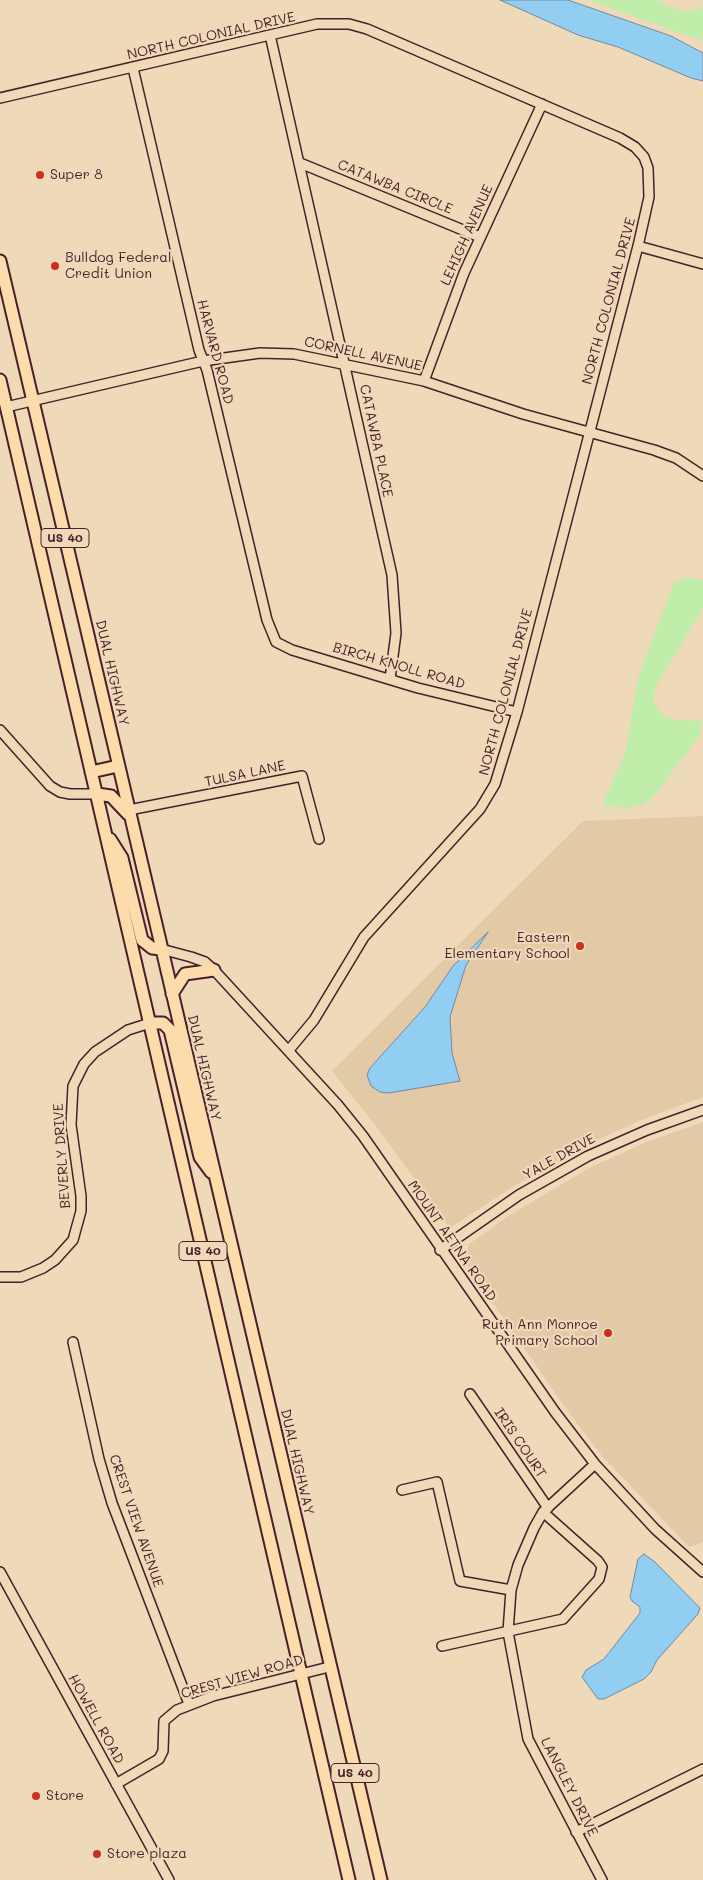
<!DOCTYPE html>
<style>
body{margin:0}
canvas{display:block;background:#eed9b8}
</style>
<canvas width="703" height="1880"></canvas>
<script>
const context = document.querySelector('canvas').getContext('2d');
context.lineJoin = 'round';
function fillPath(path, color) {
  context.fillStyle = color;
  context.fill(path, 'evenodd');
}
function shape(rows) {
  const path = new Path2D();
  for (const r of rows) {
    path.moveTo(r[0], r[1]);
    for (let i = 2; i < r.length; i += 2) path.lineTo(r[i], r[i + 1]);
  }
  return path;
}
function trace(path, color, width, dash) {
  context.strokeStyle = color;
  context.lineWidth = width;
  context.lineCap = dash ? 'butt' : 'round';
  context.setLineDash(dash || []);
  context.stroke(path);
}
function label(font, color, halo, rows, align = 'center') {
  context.font = font + ' Mali,sans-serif';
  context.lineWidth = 4.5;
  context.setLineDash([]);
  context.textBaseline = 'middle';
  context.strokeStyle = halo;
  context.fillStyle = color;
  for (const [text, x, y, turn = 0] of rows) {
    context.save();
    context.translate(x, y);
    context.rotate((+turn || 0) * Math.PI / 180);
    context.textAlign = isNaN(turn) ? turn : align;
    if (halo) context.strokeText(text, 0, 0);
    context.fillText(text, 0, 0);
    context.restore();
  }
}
fillPath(shape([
 [703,816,703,1097,644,1119,584,1146,514,1186,450,1228,376,1126,332,1071,583,821],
 [703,1122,703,1542,689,1547,602,1456,564,1406,464,1261,469,1244,510,1215,591,1167,649,1141]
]), '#e2caa7');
fillPath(shape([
 [589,0,658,0,669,7,684,11,703,8,703,41],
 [687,577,703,581,703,608,656,686,653,701,661,714,674,720,703,721,699,736,654,796,642,805,628,808,602,805,626,751,638,678,674,582]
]), '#c1edaa');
const water = shape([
 [500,0,568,0,671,36,703,53,703,81,691,78,618,47,578,35,500,0],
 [488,932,466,965,450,1017,452,1053,460,1081,389,1093,380,1092,371,1086,367,1075,370,1068,425,1007,453,966,488,932],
 [644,1554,655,1562,700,1608,698,1614,657,1660,651,1672,644,1679,604,1699,598,1699,582,1677,586,1670,604,1659,640,1613,640,1607,632,1601,630,1597,638,1559,644,1554]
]);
fillPath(water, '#91cef2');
trace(water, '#7588a2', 1);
const minor = shape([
 [270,35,392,575,396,633,390,679],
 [133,68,199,350,207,370,267,620,276,642,292,650,418,688,517,712],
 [0,98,317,24,349,24,367,29,620,138,635,147,644,157,648,168,649,197,638,246,517,712,495,784,480,809,364,937,314,1020,289,1050],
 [300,163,480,237],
 [638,246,703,264],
 [424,381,464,273,542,104],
 [6,407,203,361,260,353,294,354,424,381,523,414,654,450,676,458,703,476],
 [0,730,50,786,60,792,70,794,97,794],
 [129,810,302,776,319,839],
 [161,949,191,957,205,962,214,970,338,1105,363,1136,555,1412,595,1464,655,1529,703,1572],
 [440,1250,519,1195,588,1156,647,1130,703,1110],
 [0,1277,21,1277,43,1268,55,1260,73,1240,81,1211,81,1196,71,1125,73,1086,84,1064,95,1052,128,1030,150,1023],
 [73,1342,99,1459,112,1503,189,1704],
 [470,1394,548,1508],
 [595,1464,543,1512,534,1528,518,1565,511,1590,508,1632,528,1739,602,1880],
 [402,1490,437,1482,460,1581,511,1590],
 [0,1572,169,1880],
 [442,1646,563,1619,599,1579,602,1567,598,1561,543,1512],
 [116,1784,159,1759,163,1751,164,1721,177,1710,213,1696,329,1667],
 [576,1832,703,1769]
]);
const major = shape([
 [0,261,381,1880],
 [0,380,349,1880],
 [91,772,118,766],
 [97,794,111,796,128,814],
 [110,839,122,858,142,940,152,948,161,949],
 [172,994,185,974,214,970],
 [150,1023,163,1023,170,1030,200,1157,211,1172]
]);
trace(minor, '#4a1f2b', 12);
trace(major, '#4a1f2b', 15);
trace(minor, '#eed9b8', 9);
trace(major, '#fddcac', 11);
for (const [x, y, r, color] of [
 [40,175,5,"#c8321e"],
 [55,266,5,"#c8321e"],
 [580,946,5,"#c8321e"],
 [608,1333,5,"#c8321e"],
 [36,1796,5,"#c8321e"],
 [97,1854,5,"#c8321e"]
]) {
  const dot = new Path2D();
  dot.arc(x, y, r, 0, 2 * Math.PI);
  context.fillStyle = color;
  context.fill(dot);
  trace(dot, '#eed9b8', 2);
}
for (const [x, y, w] of [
 [65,538,48],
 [203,1251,48],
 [355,1773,48]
]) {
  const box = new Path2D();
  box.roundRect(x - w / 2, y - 9.5, w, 19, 4);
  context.fillStyle = '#eed9b8';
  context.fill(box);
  trace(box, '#4a1f2b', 1);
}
label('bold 12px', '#4a1f2b', null, [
 ["US 40",65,538],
 ["US 40",203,1251],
 ["US 40",355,1773]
]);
label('14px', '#4a1f2b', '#eed9b8', [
 ["NORTH COLONIAL DRIVE",211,36,-13],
 ["CATAWBA CIRCLE",395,187,22],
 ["LEHIGH AVENUE",467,235,-66],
 ["NORTH COLONIAL DRIVE",609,301,-75],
 ["HARVARD ROAD",215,352,75],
 ["CORNELL AVENUE",363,354,12],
 ["CATAWBA PLACE",376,441,78],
 ["BIRCH KNOLL ROAD",399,666,16],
 ["DUAL HIGHWAY",112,673,77],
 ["NORTH COLONIAL DRIVE",506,692,-75],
 ["TULSA LANE",245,774,-12],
 ["DUAL HIGHWAY",204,1068,77],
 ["BEVERLY DRIVE",62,1156,-94],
 ["YALE DRIVE",559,1157,-29],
 ["MOUNT AETNA ROAD",452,1241,55],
 ["IRIS COURT",520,1443,56],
 ["DUAL HIGHWAY",297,1462,77],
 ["CREST VIEW AVENUE",136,1521,71],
 ["CREST VIEW ROAD",242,1677,-16],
 ["HOWELL ROAD",96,1719,61],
 ["LANGLEY DRIVE",569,1787,63]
]);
label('14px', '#4a1f2b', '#eed9b8', [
 ["Super 8",50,175],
 ["Bulldog Federal",65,258],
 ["Credit Union",65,274],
 ["Eastern",570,938,"right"],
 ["Elementary School",570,954,"right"],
 ["Ruth Ann Monroe",598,1325,"right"],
 ["Primary School",598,1341,"right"],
 ["Store",46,1796],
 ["Store plaza",107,1854]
], 'left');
</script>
